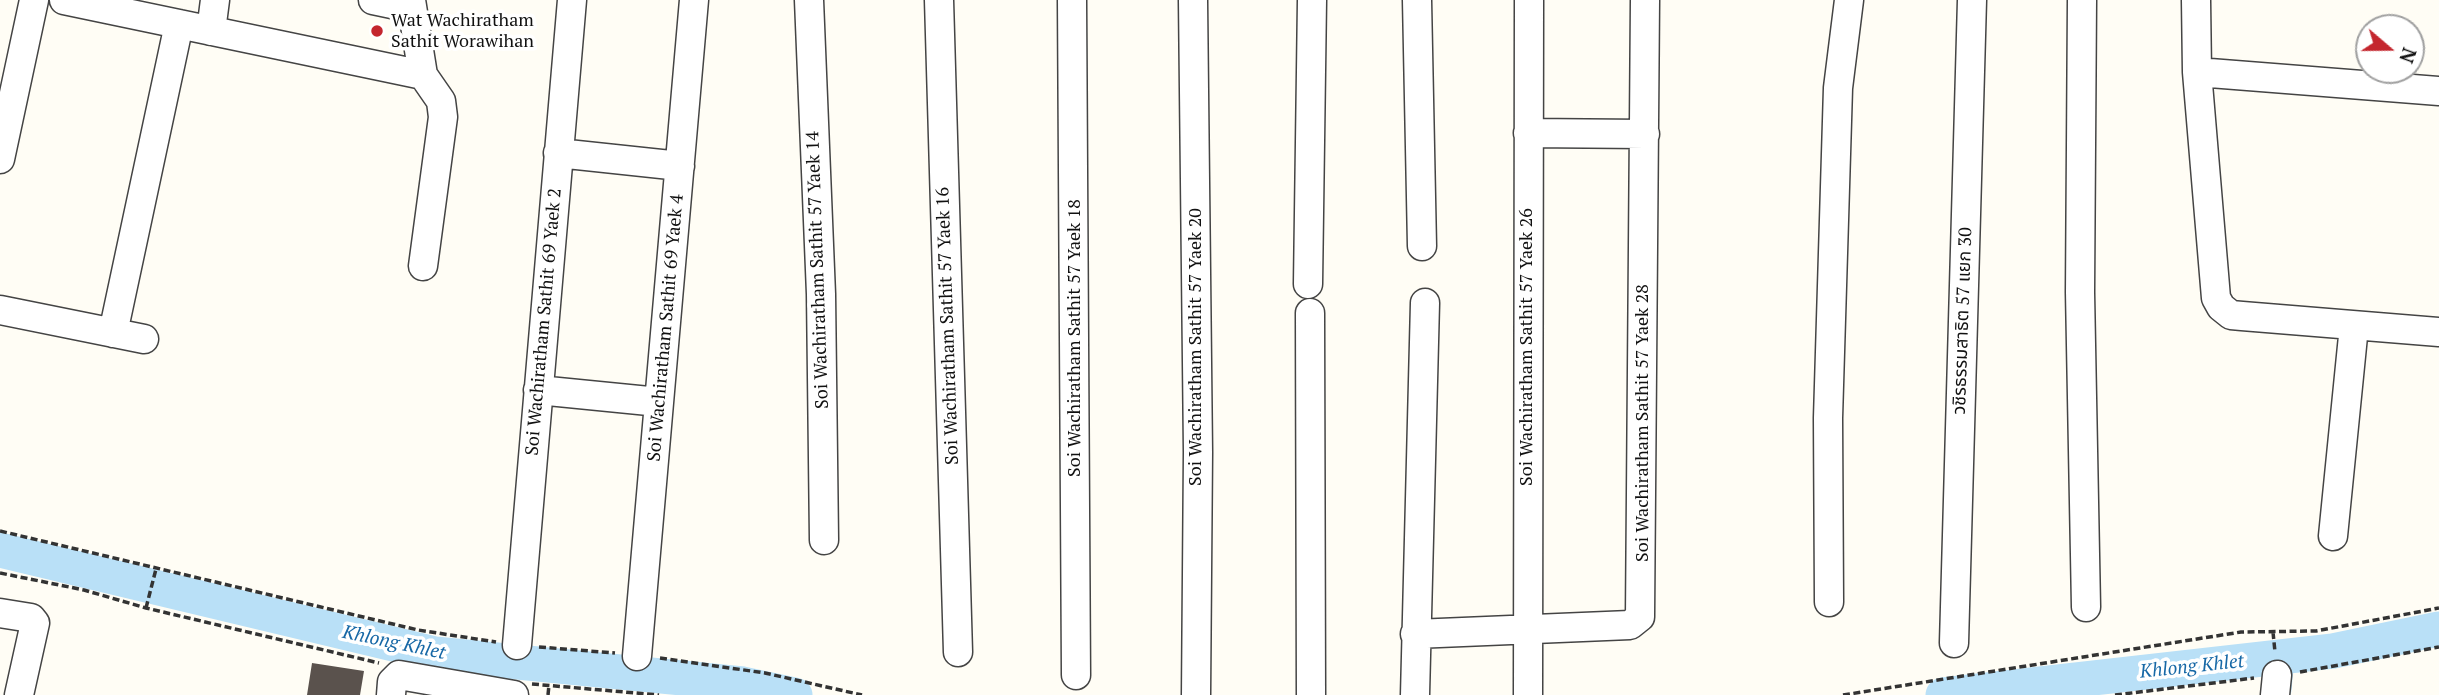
<!DOCTYPE html>
<meta charset="utf-8">
<style>
body{margin:0}
#map{position:relative;width:2439px;height:695px;overflow:hidden;background:#fffdf5;font-family:"PT Serif",serif}
canvas{display:block}
.north{position:absolute;left:2355px;top:14px;width:70px;height:70px;box-sizing:border-box;background:#fff;border:2px solid #a0a0a0;border-radius:50%;rotate:110deg;font-size:19px;font-weight:700;line-height:28px;text-align:center;color:#111}
.north::after{content:'';display:block;margin:auto;width:24px;height:32px;background:#c4262e;clip-path:polygon(50% 0,100% 100%,50% 72%,0 100%)}
</style>
<div id="map">
<canvas width="2439" height="695"></canvas>
<div class="north">N</div>
</div>
<script>
const context = document.querySelector('canvas').getContext('2d');
context.lineJoin = 'round';
function shape(rows) {
  const path = new Path2D();
  for (const r of rows) {
    path.moveTo(r[0], r[1]);
    for (let i = 2; i < r.length; i += 2) path.lineTo(r[i], r[i + 1]);
  }
  return path;
}
function trace(path, color, width, dash) {
  context.strokeStyle = color;
  context.lineWidth = width;
  context.lineCap = dash ? 'butt' : 'round';
  context.setLineDash(dash || []);
  context.stroke(path);
}
function fillPath(path, color) {
  context.fillStyle = color;
  context.fill(path, 'evenodd');
}
function label(font, color, halo, rows, align = 'center') {
  context.font = font + ' "PT Serif","Noto Sans Thai",serif';
  context.lineWidth = 7;
  context.setLineDash([]);
  context.textBaseline = 'middle';
  context.strokeStyle = halo;
  context.fillStyle = color;
  for (const [text, x, y, turn = 0] of rows) {
    context.save();
    context.translate(x, y);
    context.rotate((+turn || 0) * Math.PI / 180);
    context.textAlign = isNaN(turn) ? turn : align;
    if (halo) context.strokeText(text, 0, 0);
    context.fillText(text, 0, 0);
    context.restore();
  }
}
trace(shape([
 [2282,690,2285,656]
]), '#b9e0f7', 19);
trace(shape([
 [0,550,435,654,743,684,795,695],
 [1943,695,2333,651,2439,629]
]), '#b9e0f7', 35);
fillPath(shape([
 [312,663,364,671,360,695,307,695]
]), '#5a524d');
const minor = shape([
 [64,0,423,75],
 [373,0,411,8],
 [411,0,423,75,441,101,443,117,423,266],
 [809,0,821,294,824,540],
 [939,0,958,652],
 [1072,0,1076,675],
 [1193,0,1198,452,1196,695],
 [1417,0,1422,246],
 [2082,0,2080,292,2086,607],
 [2196,0,2197,72,2216,298,2221,307,2231,315,2242,316,2439,332],
 [211,31,215,0],
 [2197,72,2439,91],
 [1528,133,1645,134],
 [558,153,680,166],
 [0,159,34,0],
 [1308,284,1312,0],
 [0,310,144,339],
 [1310,313,1311,695],
 [113,333,179,24],
 [538,390,659,402],
 [2333,536,2354,326],
 [1829,602,1828,418,1838,88,1849,0],
 [0,613,31,618,35,623,19,695],
 [1415,634,1630,625,1640,617,1645,0],
 [1954,643,1972,0],
 [517,645,572,0],
 [637,656,694,0],
 [391,695,392,682,399,675,514,695],
 [1415,695,1425,303],
 [1528,695,1529,0],
 [2275,695,2277,675]
]);
trace(minor, '#444', 31);
trace(shape([
 [0,531,418,630,496,642],
 [0,573,84,590,146,608,379,663],
 [146,608,156,569],
 [2273,632,2275,652],
 [539,647,615,653],
 [660,658,765,673,862,695],
 [2300,672,2439,647],
 [532,684,659,695],
 [548,695,549,685],
 [1843,695,2241,632,2316,631,2439,608],
 [2115,695,2254,678]
]), '#333', 3.5, [7, 3.5]);
trace(minor, '#fff', 28);
for (const [x, y, r, color] of [
 [377,31,7,"#c4262e"]
]) {
  const dot = new Path2D();
  dot.arc(x, y, r, 0, 2 * Math.PI);
  context.fillStyle = color;
  context.fill(dot);
  trace(dot, '#fff', 2.5);
}
label('18px', '#111', '#fff', [
 ["Wat Wachiratham",391,21],
 ["Sathit Worawihan",391,42]
], 'left');
label('18px', '#111', '#fff', [
 ["Soi Wachiratham Sathit 57 Yaek 14",818,270,-92],
 ["วชิรธรรมสาธิต 57 แยก 30",1963,321,-88],
 ["Soi Wachiratham Sathit 69 Yaek 2",544,322,-85],
 ["Soi Wachiratham Sathit 57 Yaek 16",948,326,-92],
 ["Soi Wachiratham Sathit 69 Yaek 4",666,328,-85],
 ["Soi Wachiratham Sathit 57 Yaek 18",1075,338,-90],
 ["Soi Wachiratham Sathit 57 Yaek 20",1196,347,-90],
 ["Soi Wachiratham Sathit 57 Yaek 26",1527,347,-90],
 ["Soi Wachiratham Sathit 57 Yaek 28",1643,423,-90]
]);
label('italic 19px', '#1768a6', '#fff', [
 ["Khlong Khlet",394,643,12],
 ["Khlong Khlet",2192,667,-6]
]);
</script>
